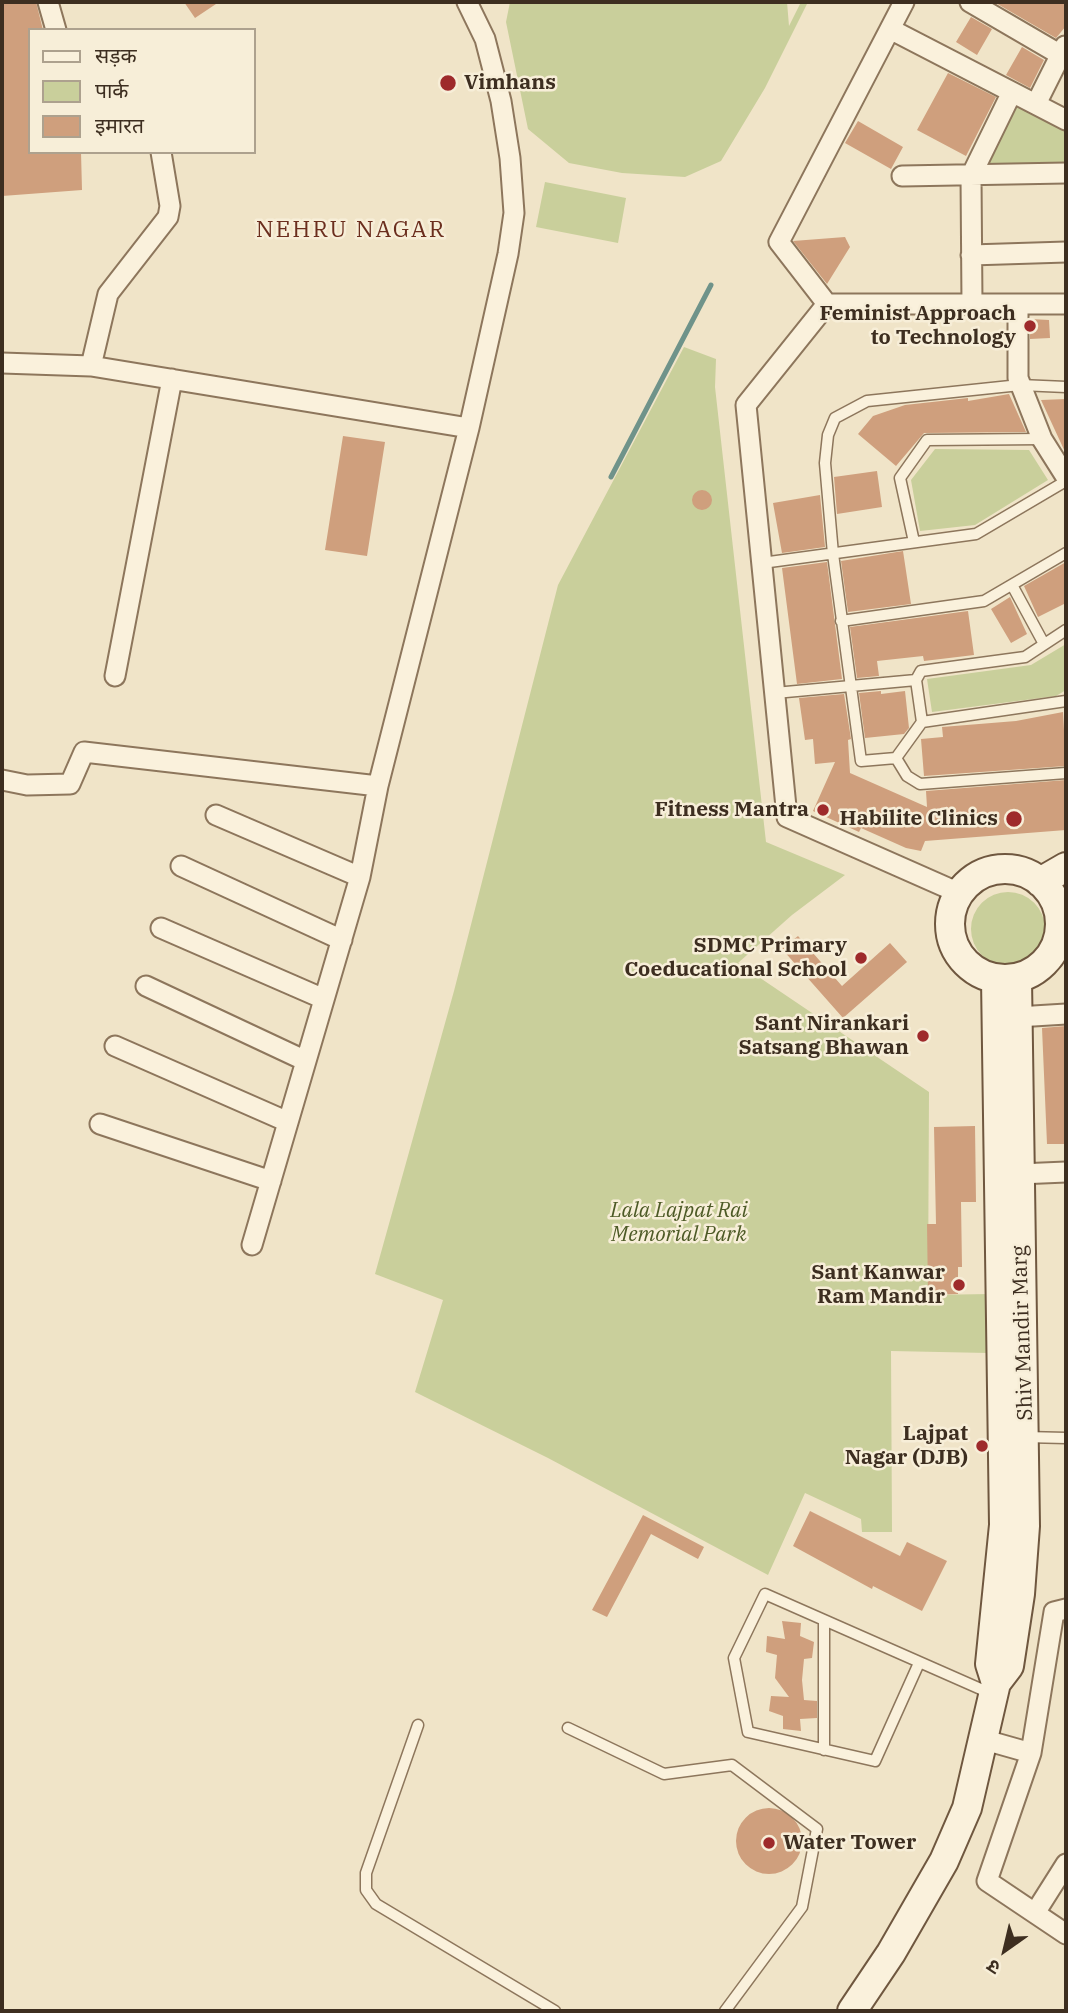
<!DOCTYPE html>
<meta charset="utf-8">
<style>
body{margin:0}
#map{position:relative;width:1068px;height:2013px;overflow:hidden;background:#f0e4c8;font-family:"IBM Plex Serif","Noto Sans Devanagari",serif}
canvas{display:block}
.frame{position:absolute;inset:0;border:4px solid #3d2e20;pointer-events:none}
.legend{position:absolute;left:28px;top:28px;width:228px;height:126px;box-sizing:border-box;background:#f7eed8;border:2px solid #ada18e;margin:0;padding:9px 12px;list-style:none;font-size:21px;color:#3d2e20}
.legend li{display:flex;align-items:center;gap:14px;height:35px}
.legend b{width:35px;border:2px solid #ada18e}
.north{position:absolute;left:970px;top:1915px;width:70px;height:70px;-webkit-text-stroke:5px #f7eed8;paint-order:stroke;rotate:214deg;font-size:19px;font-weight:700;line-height:28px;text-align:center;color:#3d2e20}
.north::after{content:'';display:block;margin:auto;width:24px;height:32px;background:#3d2e20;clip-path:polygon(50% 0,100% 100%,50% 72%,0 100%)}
</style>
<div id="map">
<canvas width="1068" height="2013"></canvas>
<div class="frame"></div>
<ul class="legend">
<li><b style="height:9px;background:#faf1dc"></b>सड़क</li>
<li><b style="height:19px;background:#c9cf9b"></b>पार्क</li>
<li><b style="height:19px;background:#cf9f7d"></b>इमारत</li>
</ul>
<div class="north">उ</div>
</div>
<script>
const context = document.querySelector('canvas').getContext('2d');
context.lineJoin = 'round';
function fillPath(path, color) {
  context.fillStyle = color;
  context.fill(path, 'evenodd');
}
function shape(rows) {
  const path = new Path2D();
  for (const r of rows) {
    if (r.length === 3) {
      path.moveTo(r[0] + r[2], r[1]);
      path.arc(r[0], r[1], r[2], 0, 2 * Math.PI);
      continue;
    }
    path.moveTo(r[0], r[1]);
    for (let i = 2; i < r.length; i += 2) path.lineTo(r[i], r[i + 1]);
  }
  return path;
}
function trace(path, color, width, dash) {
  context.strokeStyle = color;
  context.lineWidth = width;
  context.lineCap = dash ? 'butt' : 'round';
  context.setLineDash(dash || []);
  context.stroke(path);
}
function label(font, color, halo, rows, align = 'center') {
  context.font = font + ' "IBM Plex Serif",serif';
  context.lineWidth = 5;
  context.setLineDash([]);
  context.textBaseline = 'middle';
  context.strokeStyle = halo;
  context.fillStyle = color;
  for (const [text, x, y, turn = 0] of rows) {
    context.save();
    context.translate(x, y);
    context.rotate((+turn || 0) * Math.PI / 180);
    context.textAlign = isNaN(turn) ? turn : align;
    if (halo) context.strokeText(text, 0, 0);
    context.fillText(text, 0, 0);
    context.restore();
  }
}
fillPath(shape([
 [510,2,787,2,789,26,801,2,808,2,765,88,721,161,685,177,622,173,569,163,528,129,506,22],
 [1014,102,1066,129,1066,168,980,169],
 [545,182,626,198,618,243,536,227],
 [684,347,716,359,715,387,766,842,845,875,792,915,738,963,929,1092,928,1295,990,1294,988,1353,891,1351,892,1532,862,1532,861,1519,805,1493,768,1575,548,1458,415,1392,443,1300,375,1274,454,991,558,585],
 [935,449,1029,450,1048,480,975,525,920,531,911,480],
 [1066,644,1066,690,1056,696,932,712,927,679,1031,665],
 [1008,929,37]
]), '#c9cf9b');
trace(shape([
 [611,477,711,285]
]), '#6f938a', 5);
fillPath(shape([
 [2,2,36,2,43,30,30,30,30,152,81,152,82,190,2,196],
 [184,2,219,2,195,18],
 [994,2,1066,2,1066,26,1056,38],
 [971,17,992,29,977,55,956,42],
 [1022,47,1044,60,1030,88,1006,75],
 [948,73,996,97,966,156,917,130],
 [858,121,903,147,891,169,845,143],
 [845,237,850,247,827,284,793,241],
 [1030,319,1049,320,1050,338,1030,339],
 [1009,394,1026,432,924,433,896,466,858,434,873,416,905,405,968,398,968,401],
 [1066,399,1066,454,1041,400],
 [343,436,385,442,367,556,325,550],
 [877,471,882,507,837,514,834,477],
 [702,500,10],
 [820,495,825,547,782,553,773,503],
 [903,551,911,604,848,612,841,561],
 [827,562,842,679,797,684,782,568],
 [1066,562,1066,603,1038,617,1024,586],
 [1010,597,1027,634,1011,643,991,609],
 [968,611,974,655,924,661,923,656,877,661,879,676,857,678,850,627],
 [881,691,881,694,905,691,909,728,904,734,865,738,859,693],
 [844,694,851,739,848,740,850,773,927,807,926,791,1066,780,1066,830,925,841,921,851,906,848,861,828,859,832,813,811,835,762,815,764,813,739,805,740,799,698],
 [1063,712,1066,766,924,776,921,739,943,737,942,727,1016,721],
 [798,936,842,986,890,943,907,962,843,1018,782,949],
 [1066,1026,1066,1144,1047,1144,1042,1028],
 [975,1126,976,1202,961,1202,962,1267,958,1267,958,1294,928,1295,927,1224,936,1224,934,1127],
 [810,1511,900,1556,907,1542,947,1561,922,1611,873,1586,872,1589,793,1546],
 [643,1515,704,1547,698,1559,651,1534,607,1617,592,1610],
 [782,1621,801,1623,800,1636,814,1642,812,1658,804,1659,802,1680,804,1700,817,1701,817,1718,800,1719,801,1731,783,1729,783,1716,769,1711,771,1696,789,1697,775,1678,777,1655,766,1652,767,1636,785,1639],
 [769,1841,33]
]), '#cf9f7d');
const lane = shape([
 [914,542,900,478,927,440,1042,439],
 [762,563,976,534,1066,481],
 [1012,585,1044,644],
 [841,621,984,601,1066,553],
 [1066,630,1025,657,921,671,916,680,922,722,1066,701],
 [775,693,916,680],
 [922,722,896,758,861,761,833,554,825,463,828,435,835,418,867,401,1020,385,1066,387],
 [896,758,907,776,920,784,1066,773],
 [1025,1437,1066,1438],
 [919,1663,875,1761,748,1732,734,1658,765,1594,992,1694],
 [418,1725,366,1873,366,1890,376,1904,555,2011],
 [568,1728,664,1774,732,1765,817,1829,802,1907,725,2011],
 [824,1750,824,1621]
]);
const street = shape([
 [48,2,56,30],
 [970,2,1066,58],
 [890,29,1066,120],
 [1036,104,1065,46],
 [902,176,1066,173],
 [971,255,1066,252],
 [827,304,779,242,904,2],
 [972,304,971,176,1012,92],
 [1018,304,1018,378,1042,439,1066,477],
 [2,363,91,366,469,428],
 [91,366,108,294,168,217,170,206,161,152],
 [115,676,172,379],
 [2,780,27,785,70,784,84,752,378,786],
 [216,815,360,877],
 [181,866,342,940],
 [959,893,787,817,746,405,827,304,1066,304],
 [161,928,324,999],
 [146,986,306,1061],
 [1017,1017,1066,1014],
 [115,1046,288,1122],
 [100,1124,271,1181],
 [1019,1174,1066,1172],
 [252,1245,360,877,378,786,469,428,508,254,514,213,510,158,501,101,485,39,467,2],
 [1066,1609,1054,1612,1031,1753,987,1881,1066,1934],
 [985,1740,1031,1753],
 [1035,1913,1066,1864]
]);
const secondary = shape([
 [1005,924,55],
 [1040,882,1066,867],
 [996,1683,990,1664,1004,1525,996,979],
 [852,2011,891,1953,944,1861,967,1808,996,1683,1009,1666,1020,1594,1025,1526,1017,979]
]);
trace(lane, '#8d765c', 13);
trace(street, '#8d765c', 23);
trace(secondary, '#6f573f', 32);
trace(lane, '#faf1dc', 10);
trace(street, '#faf1dc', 19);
trace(secondary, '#faf1dc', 28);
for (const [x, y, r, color] of [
 [448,83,9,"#9e2a2b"],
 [1030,326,7,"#9e2a2b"],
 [823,810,7,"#9e2a2b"],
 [1014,819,9,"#9e2a2b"],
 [861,958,7,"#9e2a2b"],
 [923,1036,7,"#9e2a2b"],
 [959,1285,7,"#9e2a2b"],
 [982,1446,7,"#9e2a2b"],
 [769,1843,7,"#9e2a2b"]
]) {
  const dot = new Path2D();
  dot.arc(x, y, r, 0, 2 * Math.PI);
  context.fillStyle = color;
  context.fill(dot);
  trace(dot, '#f7eed8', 2.5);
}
label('bold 21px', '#3d2e20', '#f7eed8', [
 ["Vimhans",464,83,"left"],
 ["Feminist Approach",1016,314],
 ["to Technology",1016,338],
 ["Fitness Mantra",809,810],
 ["Habilite Clinics",998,819],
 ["SDMC Primary",847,946],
 ["Coeducational School",847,970],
 ["Sant Nirankari",909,1024],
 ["Satsang Bhawan",909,1048],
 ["Sant Kanwar",945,1273],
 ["Ram Mandir",945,1297],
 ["Lajpat",968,1434],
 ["Nagar (DJB)",968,1458],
 ["Water Tower",783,1843,"left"]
], 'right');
label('italic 21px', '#4d5a26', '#f7eed8', [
 ["Lala Lajpat Rai",679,1211],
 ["Memorial Park",679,1235]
]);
label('21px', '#3d2e20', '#f7eed8', [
 ["Shiv Mandir Marg",1023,1333,-92]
]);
context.letterSpacing = '2px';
label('23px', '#6b2e1e', '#f7eed8', [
 ["NEHRU NAGAR",351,230]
]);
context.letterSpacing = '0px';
</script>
